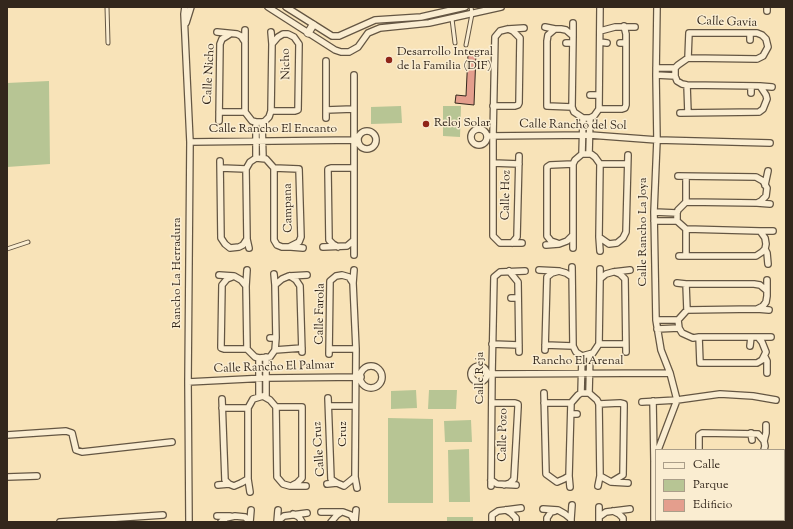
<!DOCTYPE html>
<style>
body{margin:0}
#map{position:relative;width:793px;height:529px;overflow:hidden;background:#f8e3b8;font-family:"Sorts Mill Goudy",serif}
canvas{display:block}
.frame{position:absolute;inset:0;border:8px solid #33271c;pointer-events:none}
.legend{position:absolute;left:655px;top:449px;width:130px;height:72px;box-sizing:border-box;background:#faedd1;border:1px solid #aa9e89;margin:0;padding:5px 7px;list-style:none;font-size:12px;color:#33271c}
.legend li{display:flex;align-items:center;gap:8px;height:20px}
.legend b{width:20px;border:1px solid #aa9e89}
</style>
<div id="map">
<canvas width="793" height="529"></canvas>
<div class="frame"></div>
<ul class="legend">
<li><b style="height:5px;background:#faedd1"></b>Calle</li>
<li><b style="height:11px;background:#b7c594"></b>Parque</li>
<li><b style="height:11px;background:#e49e8d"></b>Edificio</li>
</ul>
</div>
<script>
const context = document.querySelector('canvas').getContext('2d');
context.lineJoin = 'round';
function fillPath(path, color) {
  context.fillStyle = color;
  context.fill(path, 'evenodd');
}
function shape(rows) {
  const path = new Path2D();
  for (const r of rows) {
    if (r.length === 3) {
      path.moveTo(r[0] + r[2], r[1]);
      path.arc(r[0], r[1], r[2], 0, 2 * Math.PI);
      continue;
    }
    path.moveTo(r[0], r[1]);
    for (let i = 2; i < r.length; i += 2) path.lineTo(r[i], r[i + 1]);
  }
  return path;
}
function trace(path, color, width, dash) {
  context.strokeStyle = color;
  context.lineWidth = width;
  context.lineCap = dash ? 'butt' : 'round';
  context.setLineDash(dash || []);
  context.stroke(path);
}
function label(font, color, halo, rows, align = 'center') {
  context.font = font + ' "Sorts Mill Goudy",serif';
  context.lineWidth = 3;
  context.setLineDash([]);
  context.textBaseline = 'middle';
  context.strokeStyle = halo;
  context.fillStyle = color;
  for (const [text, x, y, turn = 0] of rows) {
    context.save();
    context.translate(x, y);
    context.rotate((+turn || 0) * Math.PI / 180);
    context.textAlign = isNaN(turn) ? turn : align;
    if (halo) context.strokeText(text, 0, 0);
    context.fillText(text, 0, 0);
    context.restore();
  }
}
fillPath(shape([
 [49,81,50,164,7,167,7,83],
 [401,106,402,123,371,124,371,107],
 [443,106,461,106,460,137,443,136],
 [416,390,417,408,391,409,391,391],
 [429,390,457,390,456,409,428,409],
 [388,418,433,419,433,503,388,503],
 [471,420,472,442,445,442,444,421],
 [469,449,470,502,449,502,448,450],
 [447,517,473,517,473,522,447,522]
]), '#b7c594');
const building = shape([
 [468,54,476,54,474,105,455,103,456,95,466,96,468,54]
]);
fillPath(building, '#e49e8d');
trace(building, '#33271c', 1);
const service = shape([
 [107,7,108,43],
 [452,19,455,43],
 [466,45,472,14,471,7],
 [7,249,28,242]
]);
const minor = shape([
 [185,7,184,14,190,142,188,382,189,522],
 [268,7,335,50,341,52,349,52,358,47,368,33,380,28,429,23,501,7],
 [286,7,332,36,339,36,375,20,421,17,465,7],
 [657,7,656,75,657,140,654,212,656,320,661,350,670,373,677,400,658,450],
 [767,7,767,11],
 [186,23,191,7],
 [545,27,555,29],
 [245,30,245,41],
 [600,31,615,27,635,27],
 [217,32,237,34,241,36,245,42,245,112,252,121,256,122,262,122,265,121,269,117,271,111,272,44,278,37,283,34,288,34,294,37,299,44,298,110,295,111,271,111],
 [271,32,272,44],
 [750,33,750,40],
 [573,36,573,23],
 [600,42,607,43],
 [566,43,572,43],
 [620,43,626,43],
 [656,68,675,68],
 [656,75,675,76],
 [687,85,688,113],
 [751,86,751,93],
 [760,86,772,87],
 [590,95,599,95],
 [493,106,515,106,518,105,519,103,520,38,513,31,508,29],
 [572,107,547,106,547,41,548,35,555,29,561,29,566,30,573,36,572,107,574,112,583,118,590,118,594,116,599,109,600,7],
 [599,109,622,109,625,108,626,105,626,34,624,26],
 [326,110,353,109],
 [219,112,245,112],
 [680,113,759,112,763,109,767,99,766,95,760,86,687,85,682,84,677,81,675,76,675,68,678,65,688,58,757,59,763,56,768,47,766,39,762,35,757,33,689,33,688,58],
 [326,118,326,61],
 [219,121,220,44,222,39,230,34],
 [262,122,263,158],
 [479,137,8],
 [367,140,9],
 [488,136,590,135,657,140,770,143],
 [190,142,357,140],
 [582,154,583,118],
 [589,154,590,118],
 [256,158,256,122],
 [220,161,221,238,225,244,230,248,239,247,243,245,247,239,246,169,250,162,256,158,266,159,274,168,274,240,277,245,282,247,289,247,299,242,301,237,299,169,274,168],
 [493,163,519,164],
 [600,164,627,164],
 [221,168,246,169],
 [678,176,756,177,763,181,767,188,766,196,761,201,757,203,686,202,678,210,677,213,677,221,686,229,760,231,765,238,766,244,765,249,762,252,756,256,679,256],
 [765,185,768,171],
 [686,202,686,177],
 [757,203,770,204],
 [654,212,677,213],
 [654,221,677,221],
 [686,229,686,256],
 [760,231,773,231],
 [573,235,573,248],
 [599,237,600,251],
 [247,239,249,248],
 [354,240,354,255],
 [512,243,517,237,519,156],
 [522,243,500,243,493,236,493,136,495,37,500,31,508,29,524,28],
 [557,243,551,241,547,236,547,167,550,165,573,164],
 [546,245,559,244,567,241,573,235,573,164,575,160,582,154,591,154,595,157,600,164,599,237,609,244,617,243,623,238,626,232,628,155],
 [291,247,303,248],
 [323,247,347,246,354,240,354,75],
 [338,247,333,244,329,240,328,171,328,169,331,168,353,168],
 [765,249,767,253,768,264],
 [572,267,573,346,576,352,582,356,593,353,599,344,600,279,606,274,613,272,630,270],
 [600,269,600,279],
 [539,270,559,271,566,273,572,277],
 [509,271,518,282,519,352],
 [615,272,620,274,625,279,626,352],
 [274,274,275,285],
 [219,275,234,276,241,280,246,286,247,349,255,357,259,358,270,357,275,350,276,338,275,285,282,279,289,276,307,275],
 [290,276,296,280,300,286,302,352],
 [232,277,227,279,222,285,221,346,221,348,224,349,247,349],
 [353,283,354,270],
 [677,283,686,284,754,284,760,285,766,290],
 [686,284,687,310],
 [246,286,247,270],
 [511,298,518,298],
 [757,309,769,310],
 [656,320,678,320],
 [657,329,679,328],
 [699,337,700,363,757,363,762,360,766,352,762,342,758,337,699,337,693,338,682,333,679,328,678,320,687,310,757,309,763,306,766,302,767,296,767,280],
 [758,337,771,337],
 [270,338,276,338],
 [492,344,519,345],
 [599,344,625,344],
 [545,345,573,346],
 [750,346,751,337],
 [329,349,356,349],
 [275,350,302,348],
 [545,350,547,277,552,273,559,271],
 [266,357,266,397],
 [765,357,767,361,767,373],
 [259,358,259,396],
 [479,374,8],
 [371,377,11],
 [487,374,670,373],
 [188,382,267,378,361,377],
 [544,393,546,474,557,482,564,479,569,476,571,403,578,395,581,393,589,393,597,400,599,404,600,476,611,482,628,483],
 [581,393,582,356],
 [589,393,590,354],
 [328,398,331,479,337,483,344,486,355,477,356,349,353,283,349,277,342,275,336,276,330,281,329,354],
 [222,399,225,480,229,484,234,486,241,483,248,479,248,408,253,399,263,396,270,400,276,407,277,477,283,484,290,486,306,486],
 [653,401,654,461],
 [642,402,677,400,720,394,753,396,776,400],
 [492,403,515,403,518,404,518,407,514,479,510,483,504,485],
 [544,403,571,403],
 [599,404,620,403,624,404,624,407,623,475,613,481],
 [329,406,355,406],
 [276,407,302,407,302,478,297,483,293,485],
 [222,408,248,408],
 [571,414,577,414],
 [751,433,752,440],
 [7,435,66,431,72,433,76,450,82,452,172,442],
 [764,441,766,433,766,425],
 [699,450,699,435,702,433,758,434,764,441,765,446,764,450],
 [569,476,570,487],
 [7,477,37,476],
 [355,477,357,488],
 [248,479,250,492],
 [491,480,497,484,516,485],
 [327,484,337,483],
 [218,485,229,484],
 [491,486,492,374,494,277,500,272,525,271],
 [598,486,600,476],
 [599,507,599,517],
 [543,509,558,510,565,514,571,519,571,522],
 [506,510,511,513,516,518,516,522],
 [613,511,619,514,623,518,623,522],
 [321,512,343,512,351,515,355,522],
 [293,514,299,517,302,522],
 [217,516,230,516],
 [571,519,572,505],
 [767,520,767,521],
 [355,521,356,510],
 [60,522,163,515],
 [221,522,226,518,235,516,245,517,250,522],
 [250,522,251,510],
 [277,522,284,516,307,513],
 [277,522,278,510],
 [331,522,337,515,340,513],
 [492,522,492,515,498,511,521,508],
 [547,522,547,518,551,512,555,511],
 [599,522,599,517,606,512,630,509],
 [654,522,654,462,656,457]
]);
const tertiary = shape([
 [308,33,313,25]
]);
trace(service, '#645643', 5);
trace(minor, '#645643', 8);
trace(tertiary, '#645643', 9);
trace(service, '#faedd1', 3);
trace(minor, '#faedd1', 5.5);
trace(tertiary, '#faedd1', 7);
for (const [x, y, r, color] of [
 [389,60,4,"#8f2418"],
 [426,124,4,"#8f2418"]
]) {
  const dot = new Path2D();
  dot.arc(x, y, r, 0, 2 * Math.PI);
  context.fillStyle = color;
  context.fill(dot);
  trace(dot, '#faedd1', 1.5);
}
label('12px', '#33271c', '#faedd1', [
 ["Calle Gavia",727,23,2],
 ["Nicho",287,64,-91],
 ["Calle Nicho",210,74,-87],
 ["Calle Rancho del Sol",573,126,1],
 ["Calle Rancho El Encanto",273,130],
 ["Calle Hoz",507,195,-89],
 ["Campana",289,208,-91],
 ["Calle Rancho La Joya",644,232,-90],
 ["Rancho La Herradura",178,273,-90],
 ["Calle Farola",321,314,-89],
 ["Rancho El Arenal",578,362],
 ["Calle Rancho El Palmar",274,368,-2],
 ["Calle Reja",481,378,-90],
 ["Cruz",344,434,-90],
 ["Calle Pozo",504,435,-89],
 ["Calle Cruz",320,449,-94]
]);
label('12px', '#33271c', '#faedd1', [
 ["Desarrollo Integral",397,53],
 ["de la Familia (DIF)",397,67],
 ["Reloj Solar",434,124]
], 'left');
</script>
